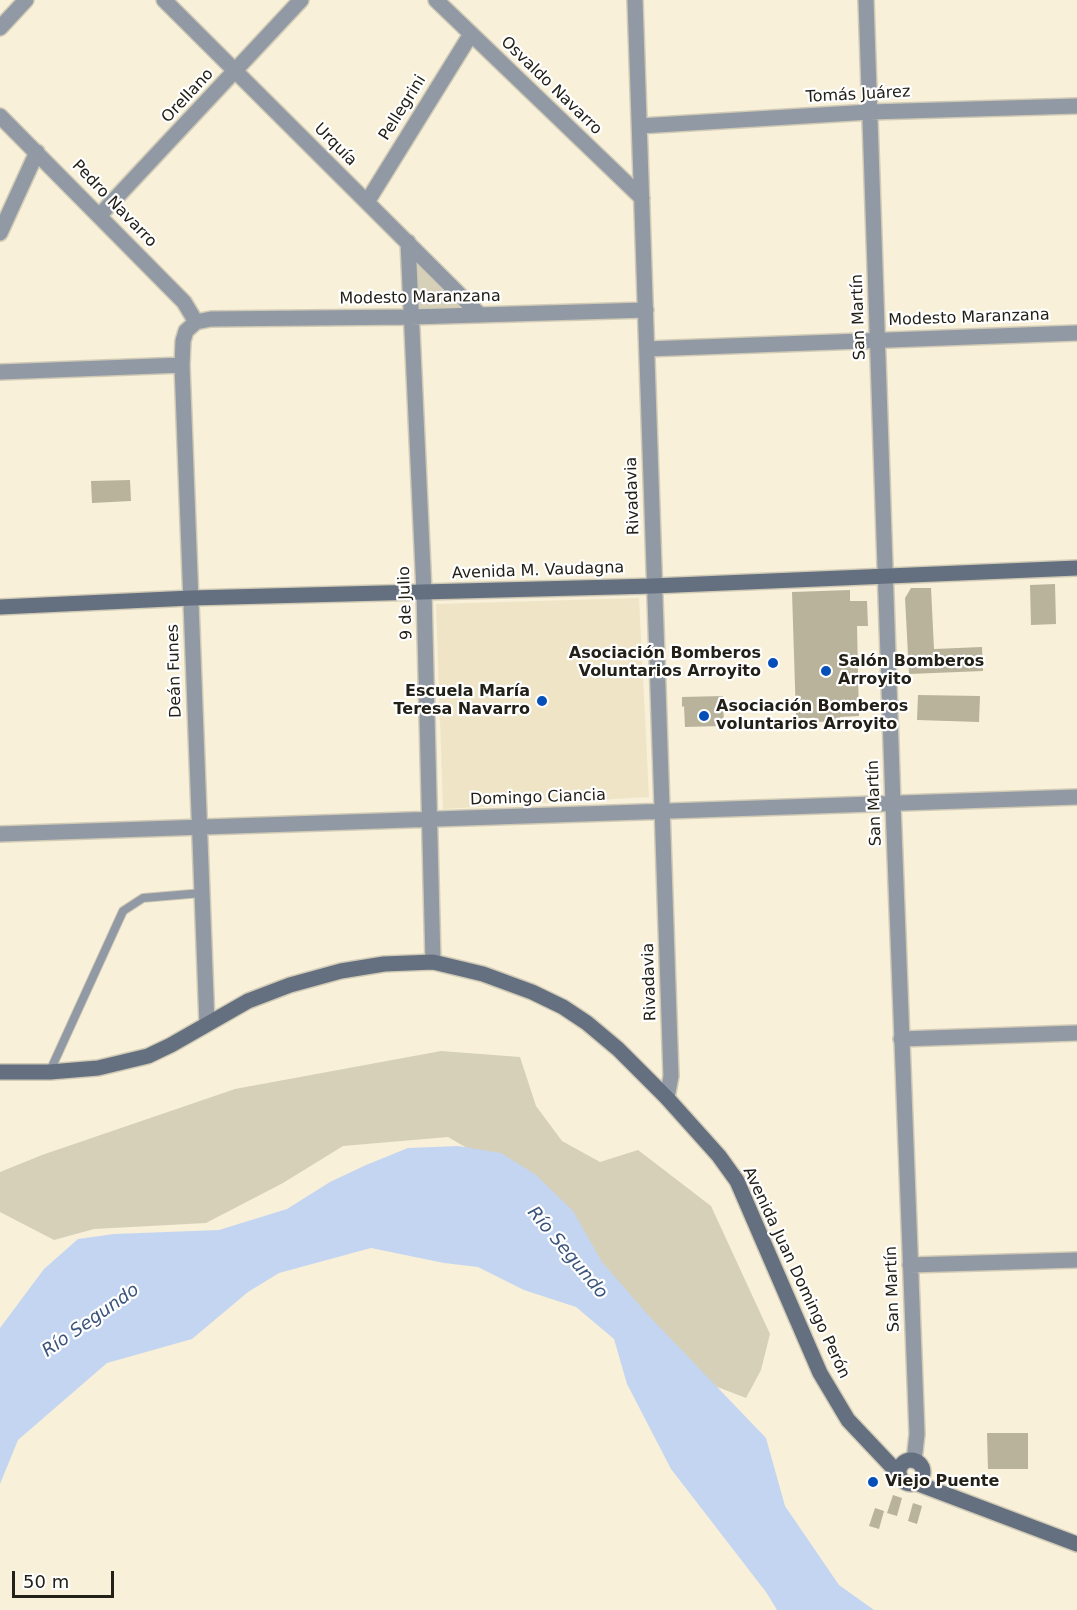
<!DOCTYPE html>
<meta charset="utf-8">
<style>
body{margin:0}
#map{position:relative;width:1077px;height:1610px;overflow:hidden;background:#f8f0d9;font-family:"DejaVu Sans",sans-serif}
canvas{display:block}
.scale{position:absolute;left:12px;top:1571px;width:102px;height:27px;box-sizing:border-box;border:3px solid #222017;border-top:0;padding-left:8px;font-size:18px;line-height:21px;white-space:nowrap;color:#222017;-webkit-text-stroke:4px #fff;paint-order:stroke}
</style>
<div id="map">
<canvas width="1077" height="1610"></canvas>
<div class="scale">50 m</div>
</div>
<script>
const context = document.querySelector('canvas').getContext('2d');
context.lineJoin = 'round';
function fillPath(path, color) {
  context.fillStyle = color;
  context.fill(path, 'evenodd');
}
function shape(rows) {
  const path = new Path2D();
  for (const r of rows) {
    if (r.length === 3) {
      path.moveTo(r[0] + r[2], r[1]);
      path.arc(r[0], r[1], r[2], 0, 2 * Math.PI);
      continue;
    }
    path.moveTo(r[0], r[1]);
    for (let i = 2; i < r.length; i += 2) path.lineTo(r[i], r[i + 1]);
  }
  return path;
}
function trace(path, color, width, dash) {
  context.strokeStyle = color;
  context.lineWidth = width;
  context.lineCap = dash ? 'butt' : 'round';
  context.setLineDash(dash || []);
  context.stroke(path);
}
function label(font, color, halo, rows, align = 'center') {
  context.font = font + ' "DejaVu Sans",sans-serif';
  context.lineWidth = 4.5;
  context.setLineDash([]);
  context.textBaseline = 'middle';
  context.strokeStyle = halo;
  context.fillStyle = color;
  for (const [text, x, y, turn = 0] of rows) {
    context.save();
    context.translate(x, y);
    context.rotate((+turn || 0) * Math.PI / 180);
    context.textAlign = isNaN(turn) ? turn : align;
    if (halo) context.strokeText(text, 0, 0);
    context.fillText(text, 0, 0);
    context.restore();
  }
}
fillPath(shape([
 [639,598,649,797,443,809,436,604]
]), '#efe5c6');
fillPath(shape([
 [415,254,462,309,415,309],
 [441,1051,520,1057,536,1106,562,1141,600,1162,638,1150,711,1206,770,1334,761,1370,746,1398,694,1378,520,1179,448,1137,343,1146,283,1183,206,1223,94,1229,54,1240,0,1212,0,1172,42,1155,235,1089]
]), '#d7d0b8');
fillPath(shape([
 [458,1146,501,1153,536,1175,573,1211,602,1262,649,1316,766,1438,785,1506,839,1585,874,1610,777,1610,766,1592,671,1469,627,1384,614,1339,576,1307,524,1290,478,1267,444,1263,371,1248,279,1273,248,1292,192,1339,107,1363,18,1440,0,1484,0,1328,44,1269,78,1239,114,1234,219,1230,287,1209,330,1182,366,1165,408,1148]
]), '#c4d5f2');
fillPath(shape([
 [130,480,131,501,92,503,91,481],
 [1055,584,1056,624,1031,625,1030,585],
 [911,588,931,588,934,649,982,647,983,671,909,674,905,598],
 [850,590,850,601,867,601,868,626,857,626,859,716,840,717,840,721,815,722,815,718,796,718,792,592],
 [918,695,980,696,979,722,917,720],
 [723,696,724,726,685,727,684,706,682,707,682,697],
 [987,1433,1028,1433,1028,1469,988,1469],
 [893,1495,902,1498,897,1516,887,1513],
 [913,1503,922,1506,917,1524,908,1521],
 [875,1508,884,1511,879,1529,869,1526]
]), '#bab39c');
const service = shape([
 [50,1071,123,911,143,898,202,893]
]);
const minor = shape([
 [164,0,480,315],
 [436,0,642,198],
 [635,0,671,1076,667,1098],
 [866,0,893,804,917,1434,914,1461],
 [0,28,26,0],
 [0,116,184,302,196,322],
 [640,126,870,112,1077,106],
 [367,202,471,34],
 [100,215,301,0],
 [0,233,37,152],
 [408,242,424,592,433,962],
 [647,349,1077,333],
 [0,372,182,365],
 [0,834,1077,797],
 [207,1024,182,365,183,341,186,331,196,322,211,319,411,317,646,310],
 [901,1039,1077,1033],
 [910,1265,1077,1260]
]);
const secondary = shape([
 [0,607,191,598,653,586,1077,568],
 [0,1072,50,1072,98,1068,148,1056,171,1045,248,1001,290,985,341,971,384,964,433,962,483,974,532,992,563,1007,587,1023,618,1049,667,1098,719,1156,737,1181,820,1373,848,1420,898,1473],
 [911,1472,12],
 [916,1483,1077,1544]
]);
trace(service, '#d1cbb6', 10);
trace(minor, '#d1cbb6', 18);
trace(secondary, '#d1cbb6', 18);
trace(service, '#9199a5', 8);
trace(minor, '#9199a5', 15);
trace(secondary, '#646f80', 15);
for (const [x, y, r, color] of [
 [773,663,6,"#054fb9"],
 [826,671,6,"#054fb9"],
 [542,701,6,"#054fb9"],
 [704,716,6,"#054fb9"],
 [873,1482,6,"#054fb9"]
]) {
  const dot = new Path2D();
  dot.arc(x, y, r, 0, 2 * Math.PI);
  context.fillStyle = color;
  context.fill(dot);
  trace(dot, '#fff', 2);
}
label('16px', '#222017', '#fff', [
 ["Osvaldo Navarro",551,86,44],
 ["Tomás Juárez",858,95,-3],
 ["Orellano",188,96,-47],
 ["Pellegrini",403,108,-58],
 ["Urquía",335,145,45],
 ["Pedro Navarro",114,204,46],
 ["Modesto Maranzana",420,298,-1],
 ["San Martín",859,317,-92],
 ["Modesto Maranzana",969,318,-2],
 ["Rivadavia",633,496,-92],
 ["Avenida M. Vaudagna",538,571,-2],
 ["9 de Julio",406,603,-92],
 ["Deán Funes",175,671,-92],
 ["Domingo Ciancia",538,798,-2],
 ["San Martín",875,803,-92],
 ["Rivadavia",650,982,-92],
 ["Avenida Juan Domingo Perón",796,1273,65],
 ["San Martín",893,1289,-92]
]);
label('bold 16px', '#222017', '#fff', [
 ["Asociación Bomberos",761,654,"right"],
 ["Voluntarios Arroyito",761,672,"right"],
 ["Salón Bomberos",838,662],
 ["Arroyito",838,680],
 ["Escuela María",530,692,"right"],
 ["Teresa Navarro",530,710,"right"],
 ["Asociación Bomberos",716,707],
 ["voluntarios Arroyito",716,725],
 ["Viejo Puente",885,1482]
], 'left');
label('italic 18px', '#3b547c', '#fff', [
 ["Río Segundo",567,1253,50],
 ["Río Segundo",91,1321,-35]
]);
</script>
